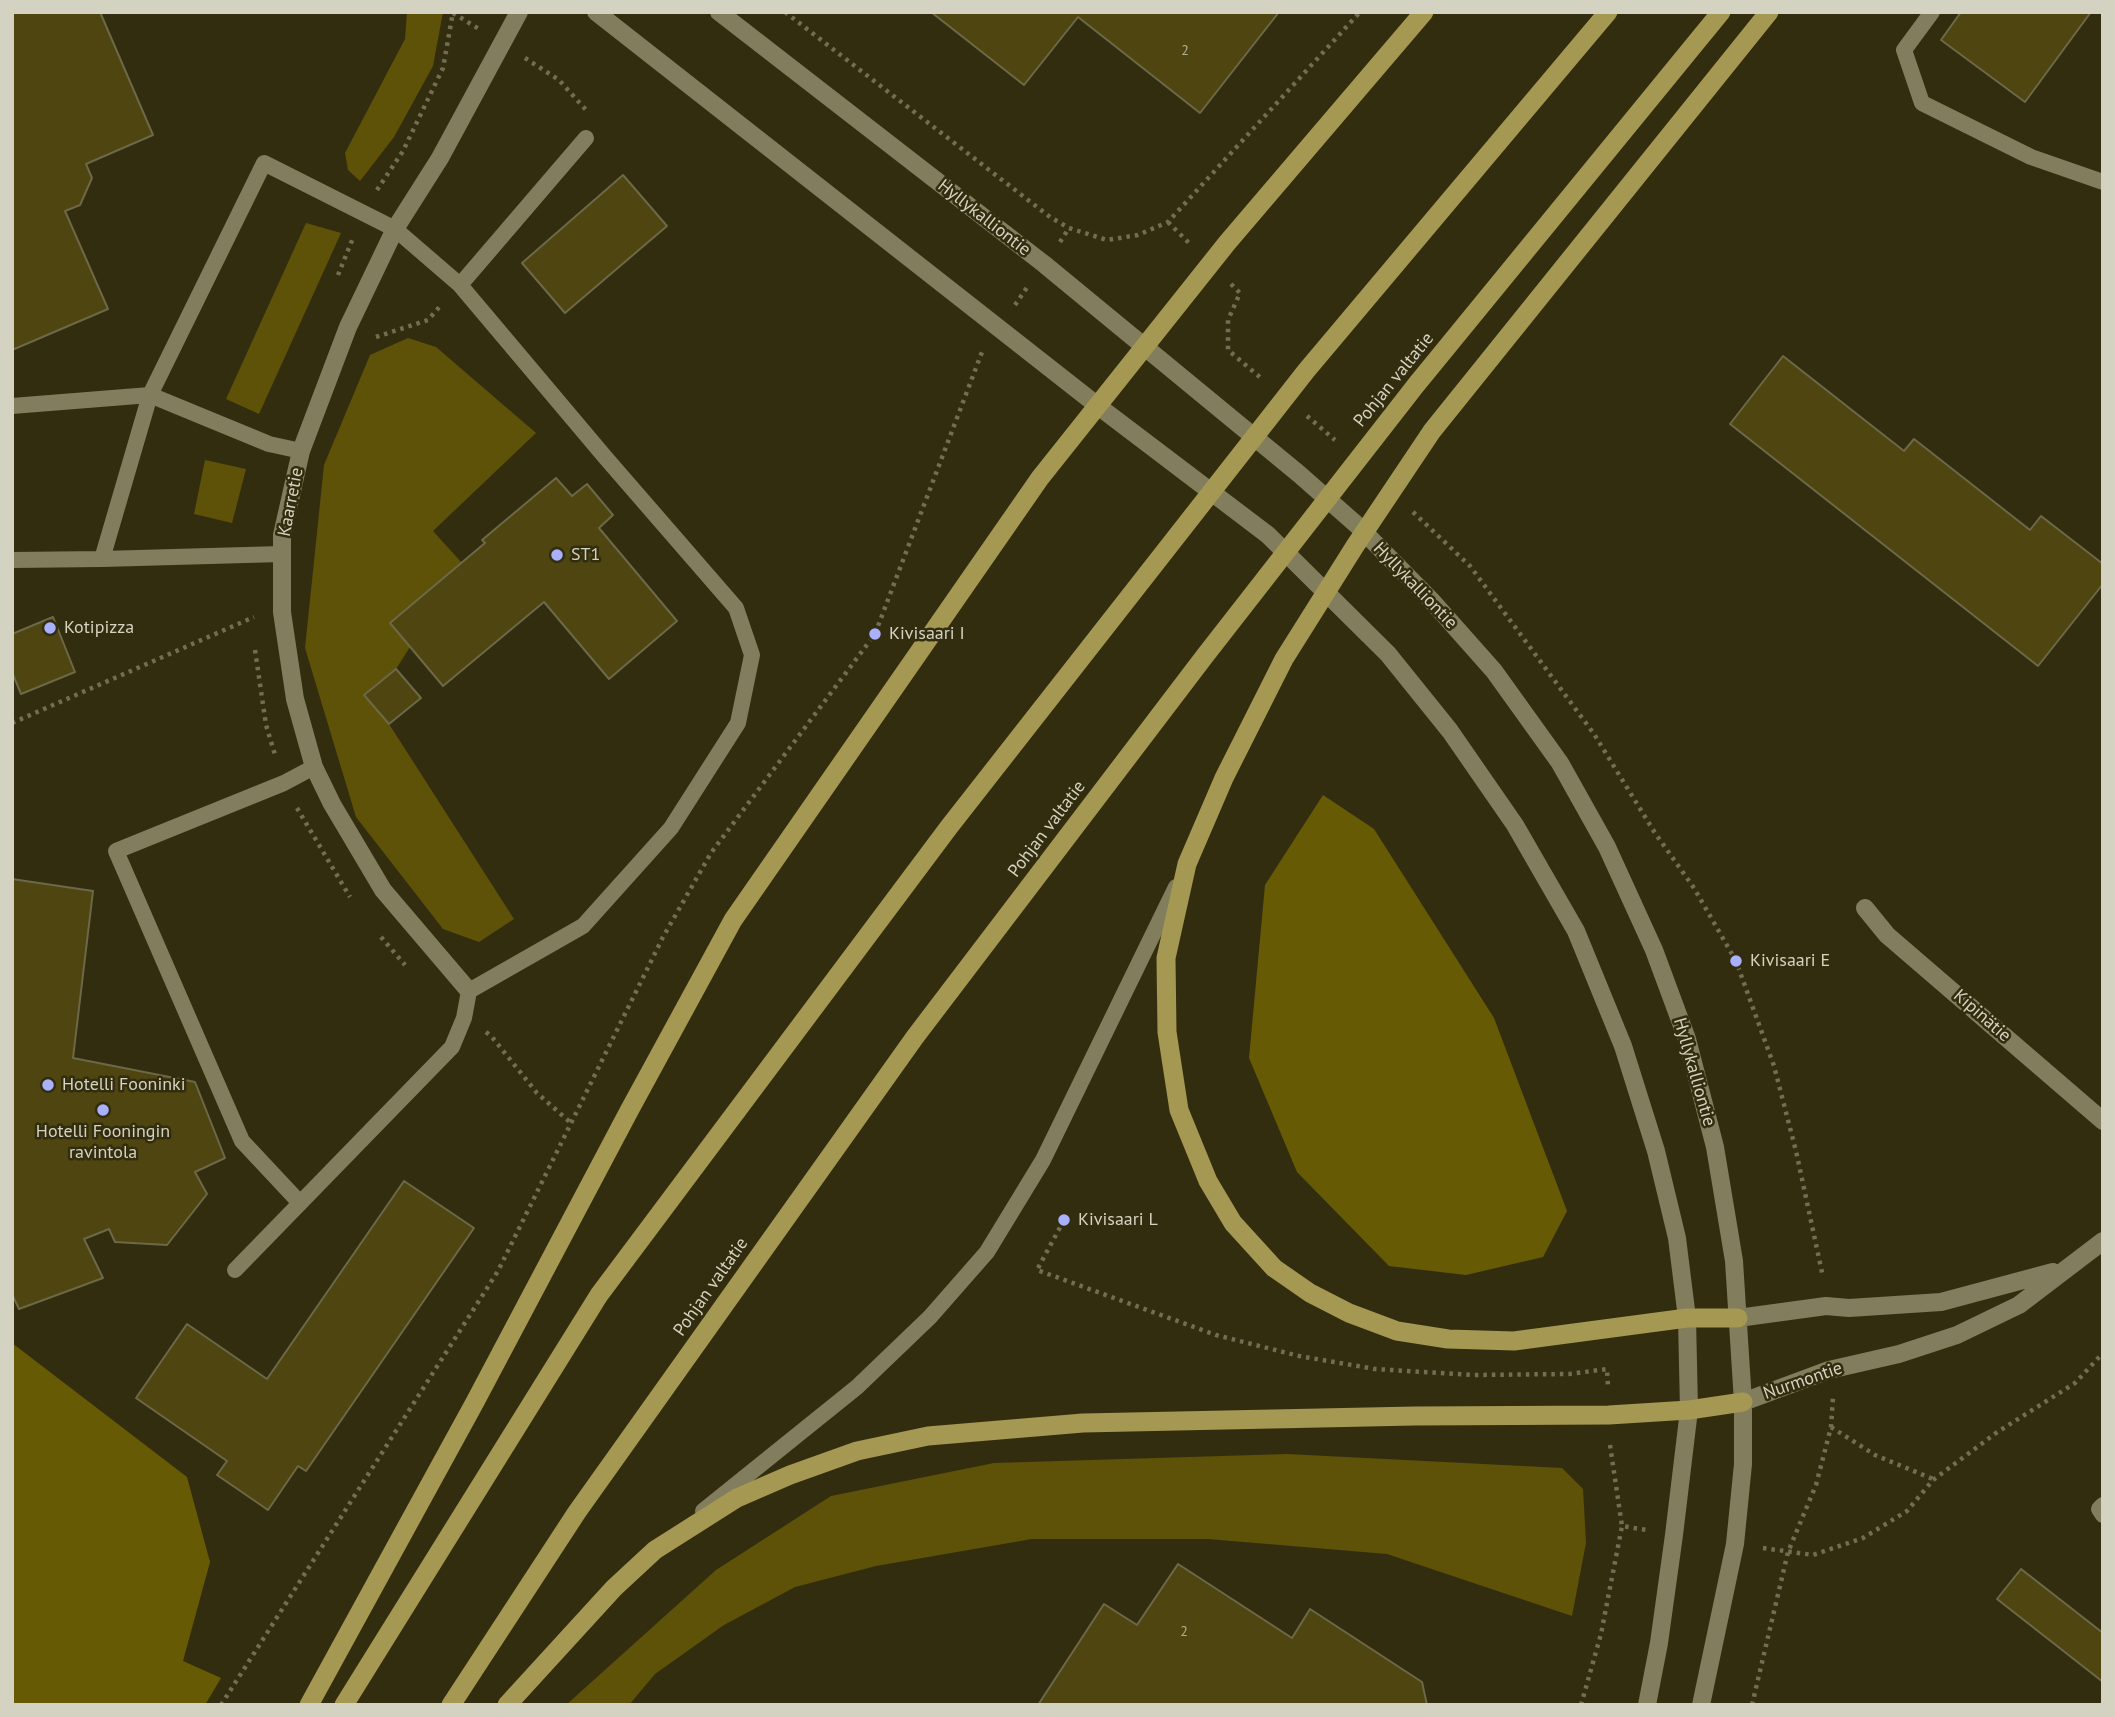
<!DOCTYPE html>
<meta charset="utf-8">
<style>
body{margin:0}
#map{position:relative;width:2115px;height:1717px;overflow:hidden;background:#332d0f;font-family:"PT Sans",sans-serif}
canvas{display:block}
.frame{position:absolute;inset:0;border:14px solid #d4d2c0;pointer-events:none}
</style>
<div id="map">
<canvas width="2115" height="1717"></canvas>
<div class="frame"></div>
</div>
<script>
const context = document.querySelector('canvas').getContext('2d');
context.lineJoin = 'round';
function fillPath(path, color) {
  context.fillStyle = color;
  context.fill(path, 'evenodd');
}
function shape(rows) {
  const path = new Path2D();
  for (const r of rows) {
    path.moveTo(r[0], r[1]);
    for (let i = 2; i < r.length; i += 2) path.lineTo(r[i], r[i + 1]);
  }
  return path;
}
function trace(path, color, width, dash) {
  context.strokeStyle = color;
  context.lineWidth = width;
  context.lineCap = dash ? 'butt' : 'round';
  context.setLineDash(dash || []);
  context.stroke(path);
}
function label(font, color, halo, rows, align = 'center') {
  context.font = font + ' "PT Sans",sans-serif';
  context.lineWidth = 5;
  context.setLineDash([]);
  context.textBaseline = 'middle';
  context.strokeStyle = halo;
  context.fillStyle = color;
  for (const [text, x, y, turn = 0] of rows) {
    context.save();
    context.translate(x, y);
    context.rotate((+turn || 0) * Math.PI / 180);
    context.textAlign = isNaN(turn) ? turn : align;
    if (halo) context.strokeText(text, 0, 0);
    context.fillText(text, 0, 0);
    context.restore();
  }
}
fillPath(shape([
 [407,12,443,12,433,66,394,137,360,181,348,170,345,153,405,39],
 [306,223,341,233,259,414,226,399],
 [408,338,436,347,536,433,433,531,462,563,390,623,410,647,396,669,365,695,389,724,514,919,479,942,443,929,356,817,305,648,324,465,370,355],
 [205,460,246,469,232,523,194,514],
 [1287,1454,1562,1468,1583,1489,1586,1543,1572,1616,1387,1554,1208,1539,1032,1539,876,1566,795,1587,724,1625,655,1674,629,1705,566,1705,716,1570,831,1496,994,1463]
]), '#5e5209');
fillPath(shape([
 [1323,795,1374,829,1494,1018,1567,1211,1543,1257,1466,1275,1389,1266,1297,1172,1249,1058,1265,885],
 [12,1343,187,1477,210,1562,183,1661,221,1678,205,1705,12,1705]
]), '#675a05');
const building = shape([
 [12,12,100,12,153,135,86,164,92,178,80,205,65,211,108,309,12,350,12,12],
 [931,12,1279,12,1200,113,1078,17,1024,85,931,12],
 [1961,12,2091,12,2025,102,1941,40,1961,12],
 [623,175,667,226,565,313,522,263,623,175],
 [1783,356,1904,451,1914,439,2030,530,2041,516,2103,564,2103,584,2038,666,1730,424,1783,356],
 [556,478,572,496,587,484,613,515,599,528,677,621,609,679,544,602,443,686,390,623,485,543,482,540,556,478],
 [53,617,75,672,21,694,12,672,12,634,53,617],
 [396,669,421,698,389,724,364,695,396,669],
 [12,879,93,891,73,1058,195,1082,225,1158,195,1172,207,1194,167,1245,115,1242,109,1229,84,1239,103,1278,19,1309,12,1294,12,879],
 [404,1181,474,1228,306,1471,298,1466,268,1510,217,1475,227,1461,136,1398,187,1324,267,1379,404,1181],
 [1178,1564,1292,1638,1310,1609,1422,1682,1427,1705,1038,1705,1104,1604,1137,1625,1178,1564],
 [2021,1569,2103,1633,2103,1682,1997,1599,2021,1569]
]);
fillPath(building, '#4e4510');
trace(building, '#6d6848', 2);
trace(shape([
 [785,12,1050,217,1069,228,1107,240,1138,235,1168,222,1360,12],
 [453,13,479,29],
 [525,58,559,80,587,111],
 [377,190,403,151,443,68,453,12],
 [1168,222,1190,244],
 [1060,242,1069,228],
 [338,275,353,238],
 [1231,284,1240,293,1228,320,1228,350,1262,379],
 [1015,305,1028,286],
 [376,337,428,320,442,304],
 [1307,416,1335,440],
 [1413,512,1470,566,1594,734,1655,833,1694,888,1736,961,1774,1066,1796,1151,1823,1277],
 [255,650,266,725,276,758],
 [12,723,254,617],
 [297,808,350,897],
 [381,937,405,965],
 [486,1032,492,1037,537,1093,571,1123],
 [1064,1220,1037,1270,1216,1335,1299,1356,1375,1369,1474,1375,1569,1374,1607,1369,1608,1387],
 [1831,1427,1875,1455,1933,1479],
 [1610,1445,1622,1526],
 [1763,1548,1813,1555,1863,1538,1907,1511,1933,1480,1996,1433,2075,1383,2103,1353],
 [221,1705,498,1271,663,937,711,853,875,634,982,352],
 [1581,1705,1601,1634,1622,1526,1647,1530],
 [1752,1705,1788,1552,1816,1485,1831,1427,1833,1397]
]), '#726d54', 4.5, [3.5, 5]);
trace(shape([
 [1932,12,1904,50,1922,103,2031,157,2103,182],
 [460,285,586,138],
 [12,406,150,395,269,444,301,451],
 [12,560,102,559],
 [300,1203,242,1141,116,851,284,783,314,767],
 [235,1270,452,1047,464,1018,469,991,583,926,671,828,738,723,752,655,736,608,605,457,460,285,395,229,264,163,150,395,102,559,282,554],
 [2103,1505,2099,1509,2103,1515],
 [703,1511,857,1387,930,1317,987,1252,1043,1160,1176,887]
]), '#827d5c', 16);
trace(shape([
 [1865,908,1887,935,2103,1121],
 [469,991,383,890,332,804,314,767,295,699,282,612,282,535,301,451,348,327,395,229,440,158,519,12]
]), '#827d5c', 18);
trace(shape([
 [1738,1318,1826,1306,1849,1308,1941,1302,2053,1272],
 [1743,1402,1829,1370,1899,1354,1957,1335,2019,1305,2103,1241]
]), '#827d5c', 18);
trace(shape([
 [596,12,1098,406,1268,535,1388,654,1450,731,1515,825,1576,931,1623,1046,1656,1151,1677,1238,1687,1318,1689,1410,1674,1535,1659,1643,1647,1705],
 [719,12,1044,264,1299,474,1358,526,1431,600,1494,671,1560,763,1607,847,1654,950,1687,1039,1715,1147,1734,1261,1743,1402,1743,1464,1735,1544,1701,1705]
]), '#827d5c', 18);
trace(shape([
 [1738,1318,1687,1318,1514,1341,1448,1339,1397,1331,1349,1313,1310,1293,1274,1268,1233,1223,1208,1181,1179,1110,1167,1032,1166,958,1187,864,1224,778,1284,659,1355,546,1432,431,1769,12],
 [309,1705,475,1402,629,1111,733,920,1040,478,1227,243,1424,12],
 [344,1705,599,1295,949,827,1306,371,1608,12],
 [451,1705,577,1512,915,1037,1204,657,1416,385,1721,12],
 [507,1705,614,1588,655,1550,737,1498,790,1475,857,1451,928,1436,1083,1423,1415,1416,1609,1415,1689,1410,1743,1402]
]), '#a49852', 19);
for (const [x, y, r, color] of [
 [557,555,7,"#a9b0fc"],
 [50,628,7,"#a9b0fc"],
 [875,634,7,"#a9b0fc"],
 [1736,961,7,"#a9b0fc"],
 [48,1085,7,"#a9b0fc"],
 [103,1110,7,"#a9b0fc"],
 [1064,1220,7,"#a9b0fc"]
]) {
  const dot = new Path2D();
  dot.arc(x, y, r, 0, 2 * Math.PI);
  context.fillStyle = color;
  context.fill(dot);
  trace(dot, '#332d0f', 2.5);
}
label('14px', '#b2af94', null, [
 ["2",1185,51],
 ["2",1184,1632]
]);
label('18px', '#d4d2c0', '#332d0f', [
 ["Hyllykalliontie",984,218,38],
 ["Pohjan valtatie",1394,380,-51],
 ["Kaarretie",291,502,-79],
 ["Hyllykalliontie",1415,586,46],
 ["Pohjan valtatie",1047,829,-53],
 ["Kipinätie",1982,1016,41],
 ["Hyllykalliontie",1694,1072,74],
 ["Pohjan valtatie",711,1287,-55],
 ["Nurmontie",1803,1381,-19]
]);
label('18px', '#d4d2c0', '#332d0f', [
 ["ST1",571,555],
 ["Kotipizza",64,628],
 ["Kivisaari I",889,634],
 ["Kivisaari E",1750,961],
 ["Hotelli Fooninki",62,1085],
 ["Hotelli Fooningin",103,1132,"center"],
 ["ravintola",103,1153,"center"],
 ["Kivisaari L",1078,1220]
], 'left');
</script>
